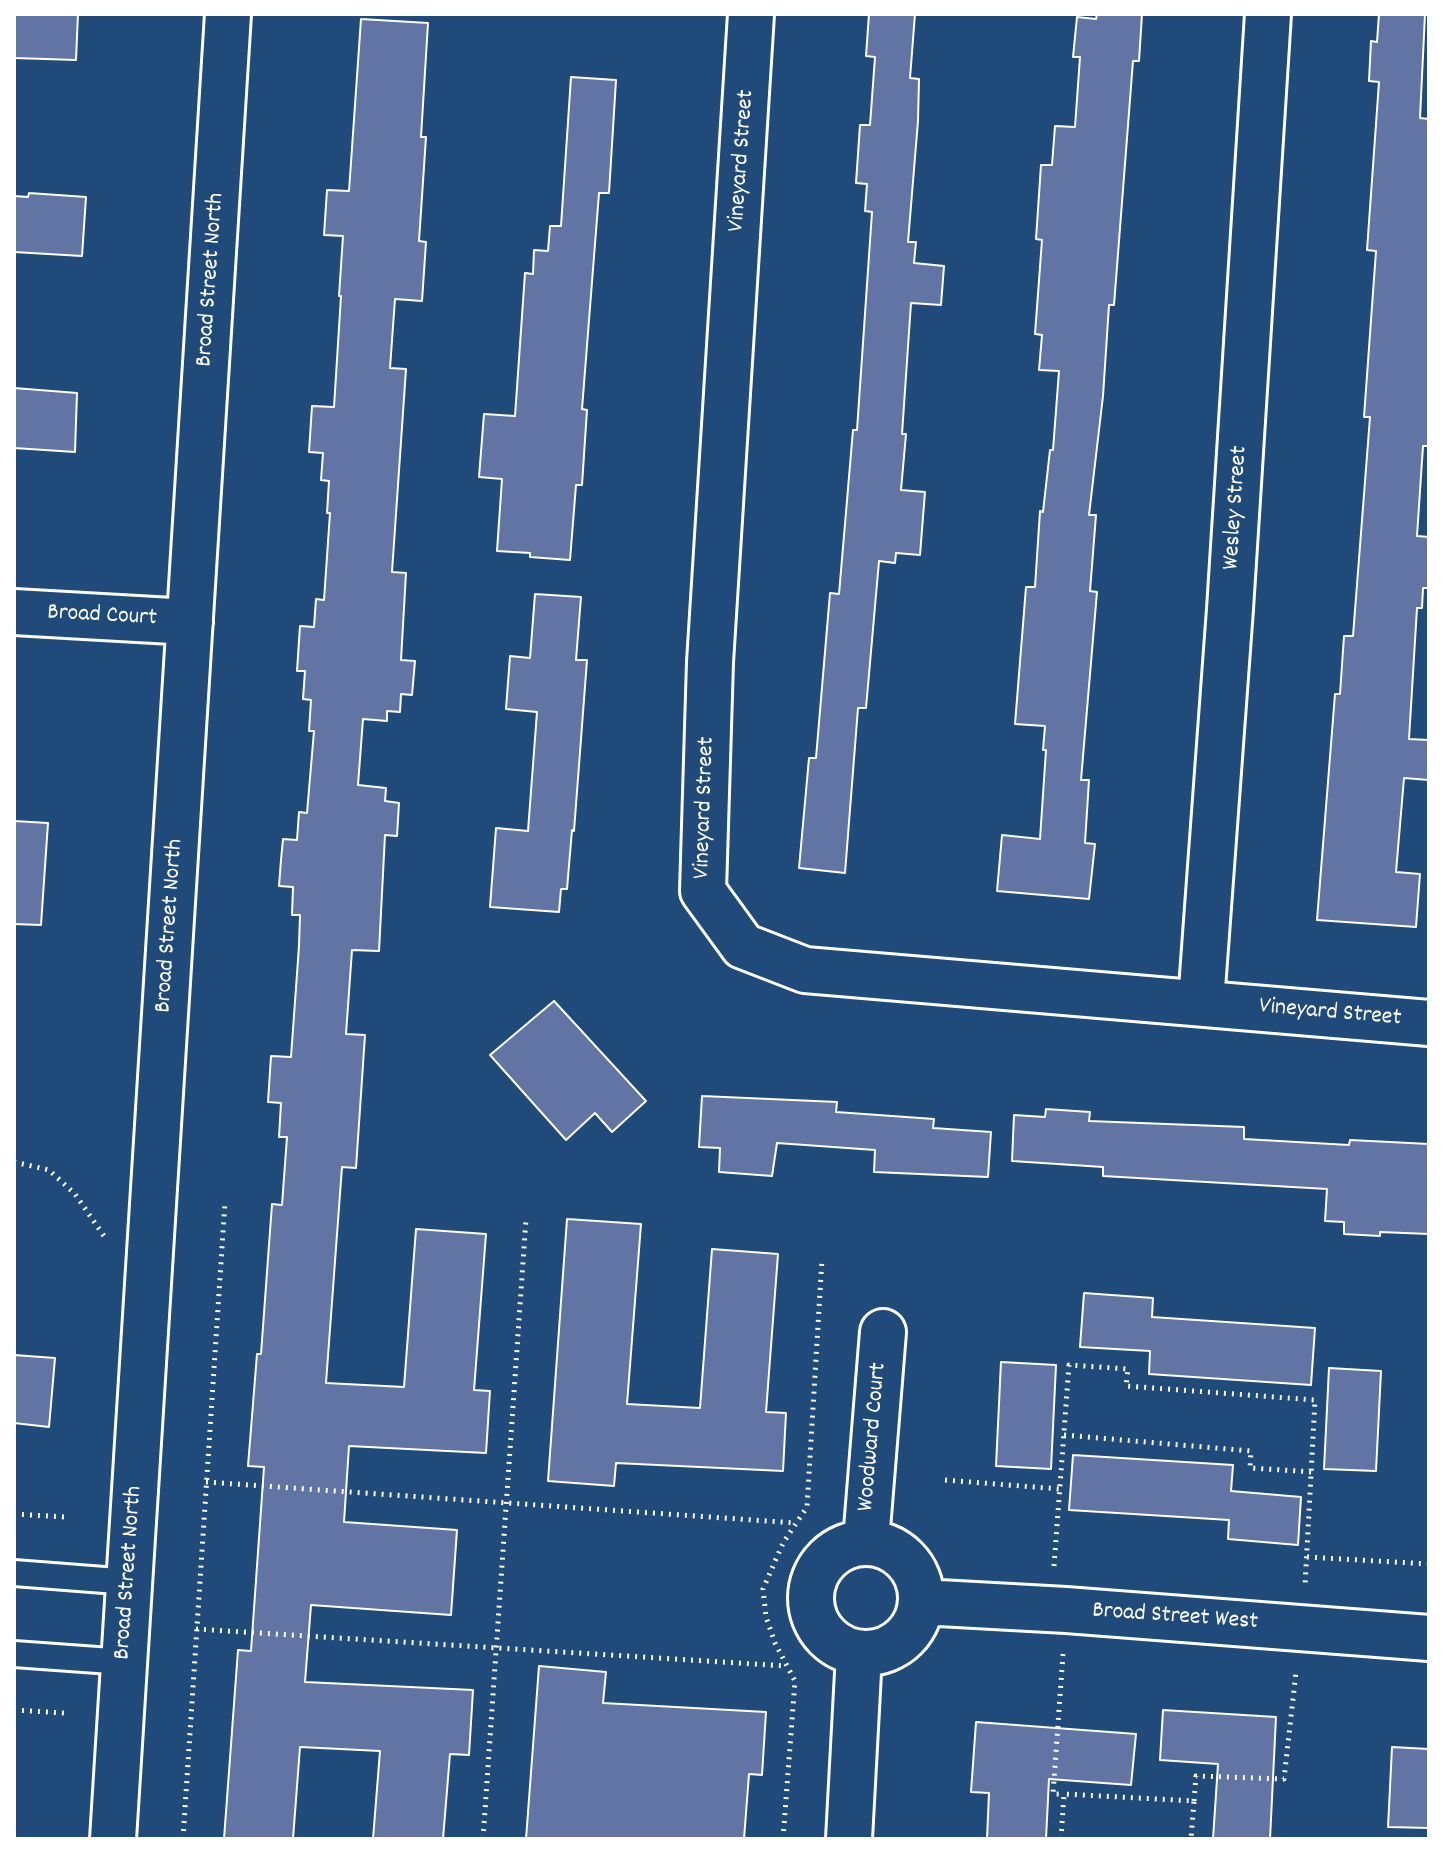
<!DOCTYPE html>
<style>
body{margin:0}
#map{position:relative;width:1443px;height:1853px;overflow:hidden;background:#1f4a7a;font-family:Dekko,sans-serif}
canvas{display:block}
.frame{position:absolute;inset:0;border:16px solid #fff;pointer-events:none}
</style>
<div id="map">
<canvas width="1443" height="1853"></canvas>
<div class="frame"></div>
</div>
<script>
const context = document.querySelector('canvas').getContext('2d');
context.lineJoin = 'round';
function fillPath(path, color) {
  context.fillStyle = color;
  context.fill(path, 'evenodd');
}
function shape(rows) {
  const path = new Path2D();
  for (const r of rows) {
    if (r.length === 3) {
      path.moveTo(r[0] + r[2], r[1]);
      path.arc(r[0], r[1], r[2], 0, 2 * Math.PI);
      continue;
    }
    path.moveTo(r[0], r[1]);
    for (let i = 2; i < r.length; i += 2) path.lineTo(r[i], r[i + 1]);
  }
  return path;
}
function trace(path, color, width, dash) {
  context.strokeStyle = color;
  context.lineWidth = width;
  context.lineCap = dash ? 'butt' : 'round';
  context.setLineDash(dash || []);
  context.stroke(path);
}
function label(font, color, halo, rows, align = 'center') {
  context.font = font + ' Dekko,sans-serif';
  context.lineWidth = 7;
  context.setLineDash([]);
  context.textBaseline = 'middle';
  context.strokeStyle = halo;
  context.fillStyle = color;
  for (const [text, x, y, turn = 0] of rows) {
    context.save();
    context.translate(x, y);
    context.rotate((+turn || 0) * Math.PI / 180);
    context.textAlign = isNaN(turn) ? turn : align;
    if (halo) context.strokeText(text, 0, 0);
    context.fillText(text, 0, 0);
    context.restore();
  }
}
const building = shape([
 [14,14,78,14,76,60,14,58,14,14],
 [869,14,915,14,910,78,919,79,918,121,908,242,916,242,914,263,944,266,941,305,911,303,902,434,906,434,901,490,925,492,920,555,896,553,895,563,879,561,866,708,858,708,845,873,799,868,809,758,816,758,830,593,839,594,853,430,857,430,872,212,865,211,867,184,856,183,860,125,870,125,875,57,866,56,869,14],
 [1097,14,1142,14,1139,61,1133,61,1114,305,1109,305,1103,396,1089,515,1096,515,1090,591,1097,592,1081,780,1089,780,1085,843,1095,844,1089,899,997,891,1002,835,1040,839,1046,750,1043,750,1045,726,1015,724,1026,587,1035,587,1040,511,1043,512,1050,450,1053,450,1059,371,1039,370,1042,335,1035,334,1042,240,1036,239,1041,165,1052,165,1055,126,1075,127,1080,57,1073,57,1077,17,1096,19,1097,14],
 [1379,14,1425,14,1420,118,1429,119,1429,446,1423,446,1417,536,1429,537,1429,588,1423,588,1422,608,1417,608,1409,739,1429,740,1429,780,1404,778,1396,872,1420,874,1416,927,1317,920,1335,694,1340,694,1344,636,1353,636,1370,417,1364,417,1376,251,1367,250,1379,82,1369,81,1371,41,1377,42,1379,14],
 [361,19,428,23,421,137,426,137,419,241,426,242,422,301,395,299,390,368,406,369,392,572,406,573,401,660,415,661,412,695,401,694,400,712,387,711,387,721,363,719,358,785,386,788,385,801,399,803,397,836,385,835,379,951,352,950,346,1034,365,1035,356,1168,342,1167,326,1383,404,1387,416,1229,486,1234,474,1390,490,1391,486,1453,349,1446,344,1522,457,1530,451,1615,311,1605,305,1682,473,1690,469,1755,450,1754,443,1839,373,1839,380,1751,300,1747,293,1839,224,1839,238,1650,251,1651,264,1467,248,1466,257,1354,261,1354,272,1204,282,1205,287,1137,279,1137,281,1103,268,1102,271,1056,291,1057,299,946,300,915,292,915,293,887,279,886,281,860,283,839,297,840,299,812,307,813,314,731,309,731,311,700,303,699,305,671,297,671,300,626,314,627,316,599,324,600,330,513,327,513,329,481,321,480,323,453,309,452,312,406,334,407,341,296,339,296,343,236,324,235,327,190,349,191,361,19],
 [571,77,616,80,609,193,599,193,582,409,587,410,582,485,576,485,570,560,530,557,530,553,497,551,502,479,479,477,484,414,515,416,525,273,533,274,534,250,548,251,550,226,561,226,571,77],
 [29,193,86,197,82,256,14,252,14,196,28,197,29,193],
 [14,388,77,393,75,452,14,448,14,388],
 [535,594,581,597,576,660,587,660,574,831,572,830,567,889,561,889,559,912,490,907,496,828,528,831,537,712,506,709,510,656,530,658,535,594],
 [14,821,48,823,41,925,14,924,14,821],
 [554,1001,646,1101,612,1132,595,1113,566,1140,490,1055,554,1001],
 [702,1096,837,1102,836,1112,934,1119,933,1128,991,1132,988,1177,874,1172,875,1150,777,1143,772,1176,719,1172,720,1148,699,1147,702,1096],
 [1046,1109,1090,1112,1089,1121,1244,1127,1244,1139,1349,1145,1350,1140,1429,1144,1429,1234,1380,1232,1380,1236,1344,1234,1344,1222,1325,1221,1327,1189,1103,1176,1103,1167,1012,1161,1014,1115,1045,1117,1046,1109],
 [567,1219,641,1224,627,1404,700,1408,712,1249,778,1254,766,1412,786,1413,783,1471,616,1463,614,1486,548,1481,567,1219],
 [1084,1293,1153,1298,1152,1317,1315,1328,1311,1385,1149,1374,1150,1351,1080,1347,1084,1293],
 [14,1355,55,1358,49,1427,14,1423,14,1355],
 [1001,1362,1056,1365,1051,1469,996,1466,1001,1362],
 [1329,1368,1381,1371,1376,1471,1324,1469,1329,1368],
 [1073,1455,1233,1465,1231,1491,1301,1497,1298,1545,1228,1539,1229,1520,1069,1510,1073,1455],
 [539,1666,606,1672,603,1703,766,1712,762,1775,749,1774,744,1839,526,1839,539,1666],
 [1163,1710,1276,1717,1270,1839,1213,1839,1218,1764,1160,1760,1163,1710],
 [976,1722,1136,1734,1131,1785,1049,1779,1046,1839,987,1839,989,1793,971,1792,976,1722],
 [1392,1747,1429,1749,1429,1828,1388,1827,1392,1747]
]);
fillPath(building, '#6174a3');
trace(building, '#fff', 2);
const lane = shape([
 [14,1573,130,1582],
 [14,1654,125,1662]
]);
const street = shape([
 [751,14,710,662,703,891,743,946,805,970,1429,1023],
 [14,612,190,622],
 [1201,1002,1230,609,1268,14],
 [866,1541,883,1332],
 [866,1598,55],
 [921,1602,1066,1610,1429,1638],
 [113,1839,228,14],
 [849,1839,859,1654]
]);
trace(lane, '#fff', 30);
trace(street, '#fff', 50);
trace(shape([
 [14,1162,49,1170,75,1194,106,1239],
 [1064,1435,1251,1451,1250,1468,1313,1472],
 [945,1480,1060,1489],
 [206,1482,796,1523],
 [14,1514,66,1517],
 [1307,1557,1429,1564],
 [1054,1566,1069,1365,1128,1369,1126,1386,1315,1400,1305,1586],
 [196,1629,785,1666],
 [1063,1654,1053,1794,1064,1794],
 [14,1710,64,1713],
 [1194,1801,1196,1776,1284,1779,1296,1672],
 [183,1839,225,1202],
 [483,1839,526,1219],
 [783,1839,795,1681,775,1643,766,1617,763,1589,783,1543,807,1507,822,1259],
 [1061,1839,1064,1794,1194,1801,1191,1839]
]), '#fff', 5, [2, 6]);
trace(lane, '#1f4a7a', 24);
trace(street, '#1f4a7a', 44);
label('24px', '#fff', '#1f4a7a', [
 ["Vineyard Street",743,161,-86],
 ["Broad Street North",212,280,-86],
 ["Wesley Street",1237,508,-86],
 ["Broad Court",102,617,3],
 ["Vineyard Street",706,808,-88],
 ["Broad Street North",171,926,-86],
 ["Vineyard Street",1330,1014,5],
 ["Woodward Court",874,1437,-85],
 ["Broad Street North",130,1573,-86],
 ["Broad Street West",1175,1618,4]
]);
</script>
